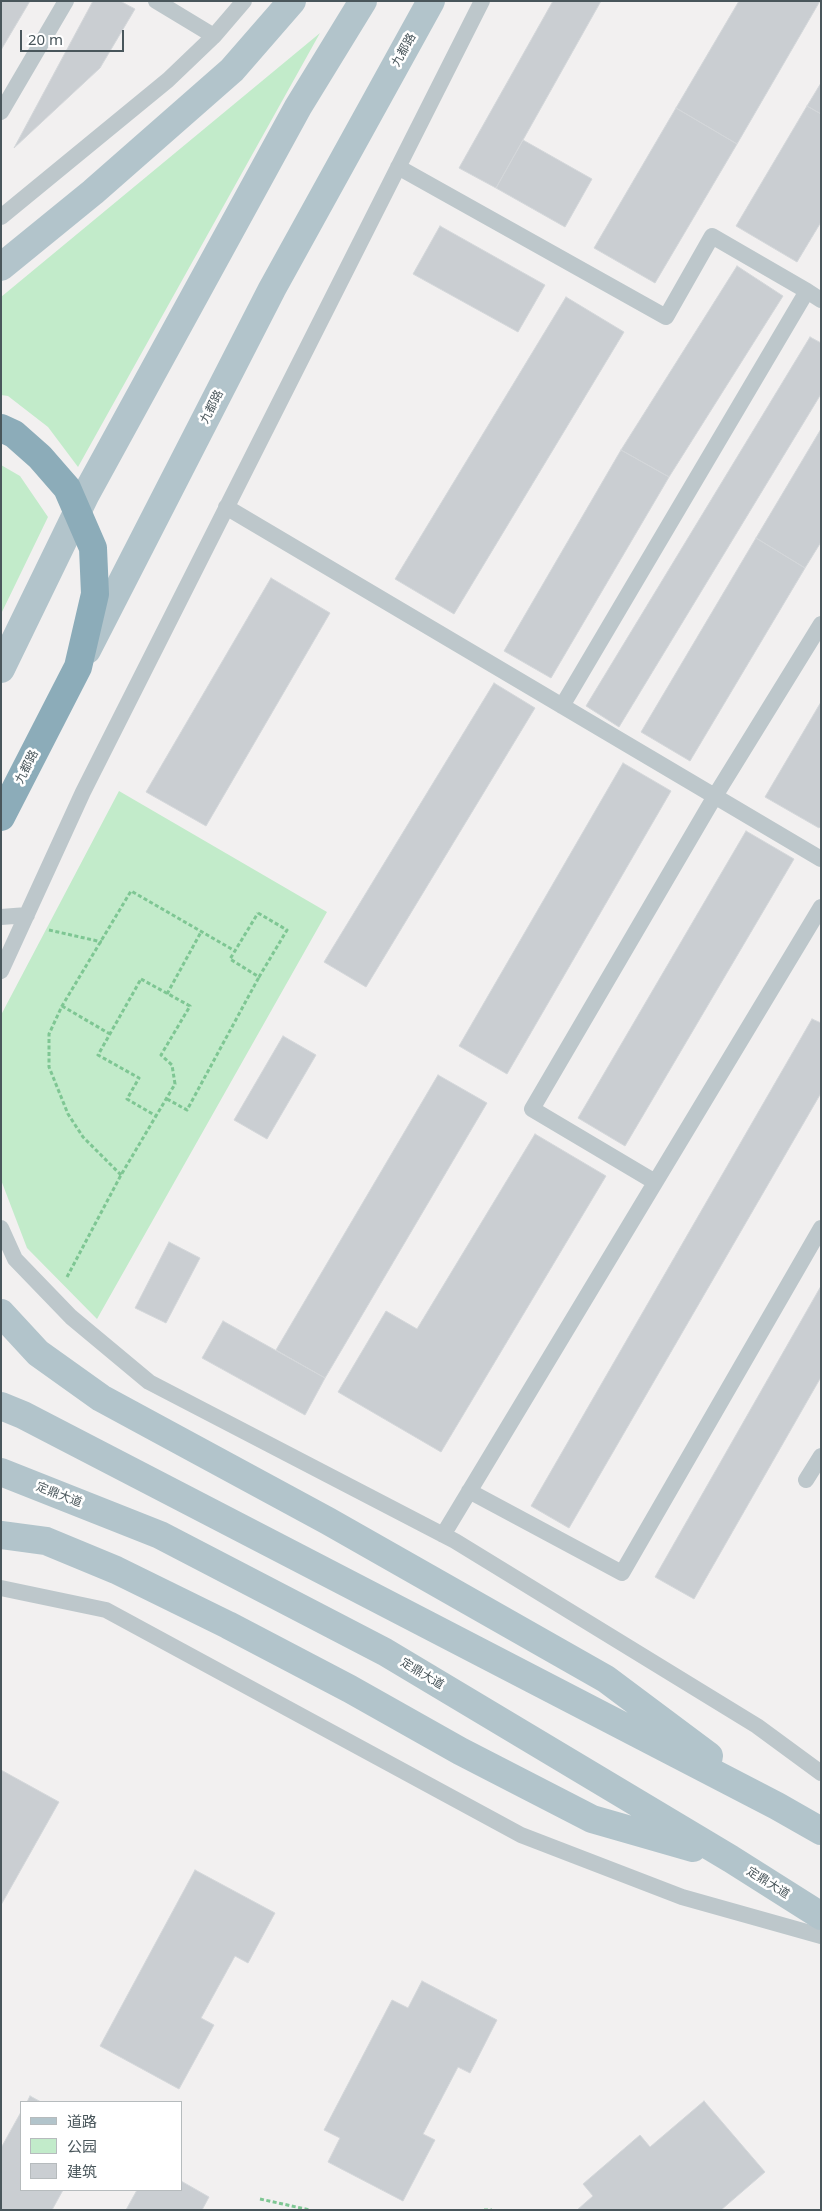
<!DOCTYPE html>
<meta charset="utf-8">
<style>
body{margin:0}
#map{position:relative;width:822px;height:2211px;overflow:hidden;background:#f2f0f0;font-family:"Noto Sans","Noto Sans SC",sans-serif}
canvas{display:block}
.frame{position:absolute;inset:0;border:2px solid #49565b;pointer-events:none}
.legend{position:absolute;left:20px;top:2101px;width:162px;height:90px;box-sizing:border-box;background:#fff;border:1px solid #b6bbbd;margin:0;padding:6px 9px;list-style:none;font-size:15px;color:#49565b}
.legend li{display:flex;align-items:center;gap:10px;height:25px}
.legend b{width:25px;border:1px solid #b6bbbd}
.scale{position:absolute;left:20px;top:30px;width:104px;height:22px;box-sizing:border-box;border:2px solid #49565b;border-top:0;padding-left:6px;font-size:15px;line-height:18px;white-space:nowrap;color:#49565b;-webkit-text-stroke:4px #fff;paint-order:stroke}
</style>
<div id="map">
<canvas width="822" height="2211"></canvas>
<div class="frame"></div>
<ul class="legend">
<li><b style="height:6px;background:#b2c4cb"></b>道路</li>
<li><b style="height:14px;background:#c2ebca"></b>公园</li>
<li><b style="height:14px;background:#caced2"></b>建筑</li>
</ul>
<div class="scale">20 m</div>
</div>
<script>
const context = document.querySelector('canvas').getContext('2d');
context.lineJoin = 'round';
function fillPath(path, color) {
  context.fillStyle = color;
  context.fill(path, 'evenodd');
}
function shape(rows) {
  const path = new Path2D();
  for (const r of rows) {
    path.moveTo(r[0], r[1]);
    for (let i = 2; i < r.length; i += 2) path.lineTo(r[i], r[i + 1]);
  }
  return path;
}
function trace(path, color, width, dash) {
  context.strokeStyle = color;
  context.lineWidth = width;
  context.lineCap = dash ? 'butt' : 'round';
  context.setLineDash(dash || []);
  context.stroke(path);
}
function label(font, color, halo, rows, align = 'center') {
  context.font = font + ' "Noto Sans","Noto Sans SC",sans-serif';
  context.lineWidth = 5;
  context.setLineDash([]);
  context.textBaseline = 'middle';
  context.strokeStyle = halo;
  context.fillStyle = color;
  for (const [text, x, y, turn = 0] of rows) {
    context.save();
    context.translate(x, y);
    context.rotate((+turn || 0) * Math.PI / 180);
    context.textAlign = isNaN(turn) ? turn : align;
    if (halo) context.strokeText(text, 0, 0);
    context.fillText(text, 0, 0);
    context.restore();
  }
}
fillPath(shape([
 [320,33,78,467,48,427,8,396,1,395,1,297],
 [1,465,20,476,48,517,1,614],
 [119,791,327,912,97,1319,27,1248,1,1180,1,1015]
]), '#c2ebca');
const building = shape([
 [1,1,30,1,1,50,1,1],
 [93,1,120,1,135,9,100,68,14,148,93,1],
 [553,1,601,1,496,188,459,168,553,1],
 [739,1,820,1,737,144,676,108,739,1],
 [821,83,821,114,807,106,821,83],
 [807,106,821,114,821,222,797,262,736,226,807,106],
 [676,108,737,144,655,283,594,248,676,108],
 [523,140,592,179,565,227,496,188,523,140],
 [440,226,545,285,518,332,413,274,440,226],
 [737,266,783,296,669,477,621,450,737,266],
 [566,297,624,332,454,614,395,579,566,297],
 [810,337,821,343,821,394,619,727,586,706,810,337],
 [821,429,821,542,805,568,756,538,821,429],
 [621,450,669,477,551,678,504,651,621,450],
 [756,538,805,568,690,761,641,732,756,538],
 [271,578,330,613,206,826,146,792,271,578],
 [494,683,535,708,366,987,324,962,494,683],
 [821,702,821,826,819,828,765,797,821,702],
 [623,763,671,791,507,1074,459,1046,623,763],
 [746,831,794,859,625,1146,578,1118,746,831],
 [812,1019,821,1023,821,1093,569,1528,531,1506,812,1019],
 [283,1036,316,1055,267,1139,234,1120,283,1036],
 [438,1075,487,1103,325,1378,276,1350,438,1075],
 [535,1134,606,1176,441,1452,338,1392,386,1311,417,1329,535,1134],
 [169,1242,200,1258,166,1323,135,1308,169,1242],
 [821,1286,821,1377,694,1599,655,1577,821,1286],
 [223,1321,325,1378,305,1415,202,1358,223,1321],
 [1,1770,59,1802,1,1905,1,1770],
 [195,1870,275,1913,248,1963,235,1956,201,2018,214,2025,179,2089,100,2046,195,1870],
 [422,1981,497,2020,470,2073,458,2067,423,2134,435,2140,403,2201,328,2162,340,2138,324,2130,392,2000,408,2008,422,1981],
 [30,2096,41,2102,27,2102,30,2096],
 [704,2101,765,2172,721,2210,577,2210,593,2196,583,2184,640,2135,650,2147,704,2101],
 [21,2112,21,2190,63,2190,52,2210,1,2210,1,2148,21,2112],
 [181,2181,209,2197,202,2210,126,2210,137,2190,181,2190,181,2181]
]);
fillPath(building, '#caced2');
trace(building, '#d4d7da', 1);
trace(shape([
 [258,913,287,930,259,977,230,959,258,913],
 [49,930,102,942],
 [141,979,190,1006,161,1055,172,1065,175,1084,156,1116,127,1099,139,1078,98,1055,141,979],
 [167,994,201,932],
 [62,1006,110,1034],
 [167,1099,187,1110,259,977],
 [121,1175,83,1137,68,1114,49,1067,49,1034,62,1006,131,891,235,951],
 [67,1277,121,1175,156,1116],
 [260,2199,310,2210],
 [484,2210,492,2210]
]), '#7ec693', 3, [4, 2.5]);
trace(shape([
 [156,1,214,36],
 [1,112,66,1],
 [398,167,666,317,712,236,807,291],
 [1,217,168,80,214,36,244,1],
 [226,507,821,859],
 [562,706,807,291,821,300],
 [1,917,27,915],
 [1,971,83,792,482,1],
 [655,1182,532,1109,715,796,821,624],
 [1,1228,15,1259,71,1317,149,1382,455,1541,757,1726,821,1773],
 [806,1480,821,1456],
 [469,1491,622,1573,821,1228],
 [443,1535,821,907],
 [1,1588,106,1610,521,1835,682,1897,821,1936]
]), '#bdc7cb', 16);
trace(shape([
 [1,267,93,192,232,70,292,1],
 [87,650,272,289,431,1],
 [1,669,86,494,298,107,363,1],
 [1,1313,38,1353,101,1398,328,1521,606,1679,709,1756],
 [1,1406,23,1415,777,1806,821,1831],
 [1,1472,160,1535,385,1652,731,1859,821,1916],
 [1,1535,46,1541,116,1570,228,1625,350,1689,460,1751,592,1819,693,1848]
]), '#b2c4cb', 28);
trace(shape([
 [1,428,14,434,40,457,67,488,93,548,95,594,78,667,1,817]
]), '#8cacb9', 28);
label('12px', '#49565b', '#fff', [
 ["九都路",404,50,-61],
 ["九都路",212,407,-63],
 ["九都路",27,767,-63],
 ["定鼎大道",59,1495,21],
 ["定鼎大道",422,1674,31],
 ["定鼎大道",768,1883,32]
]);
</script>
